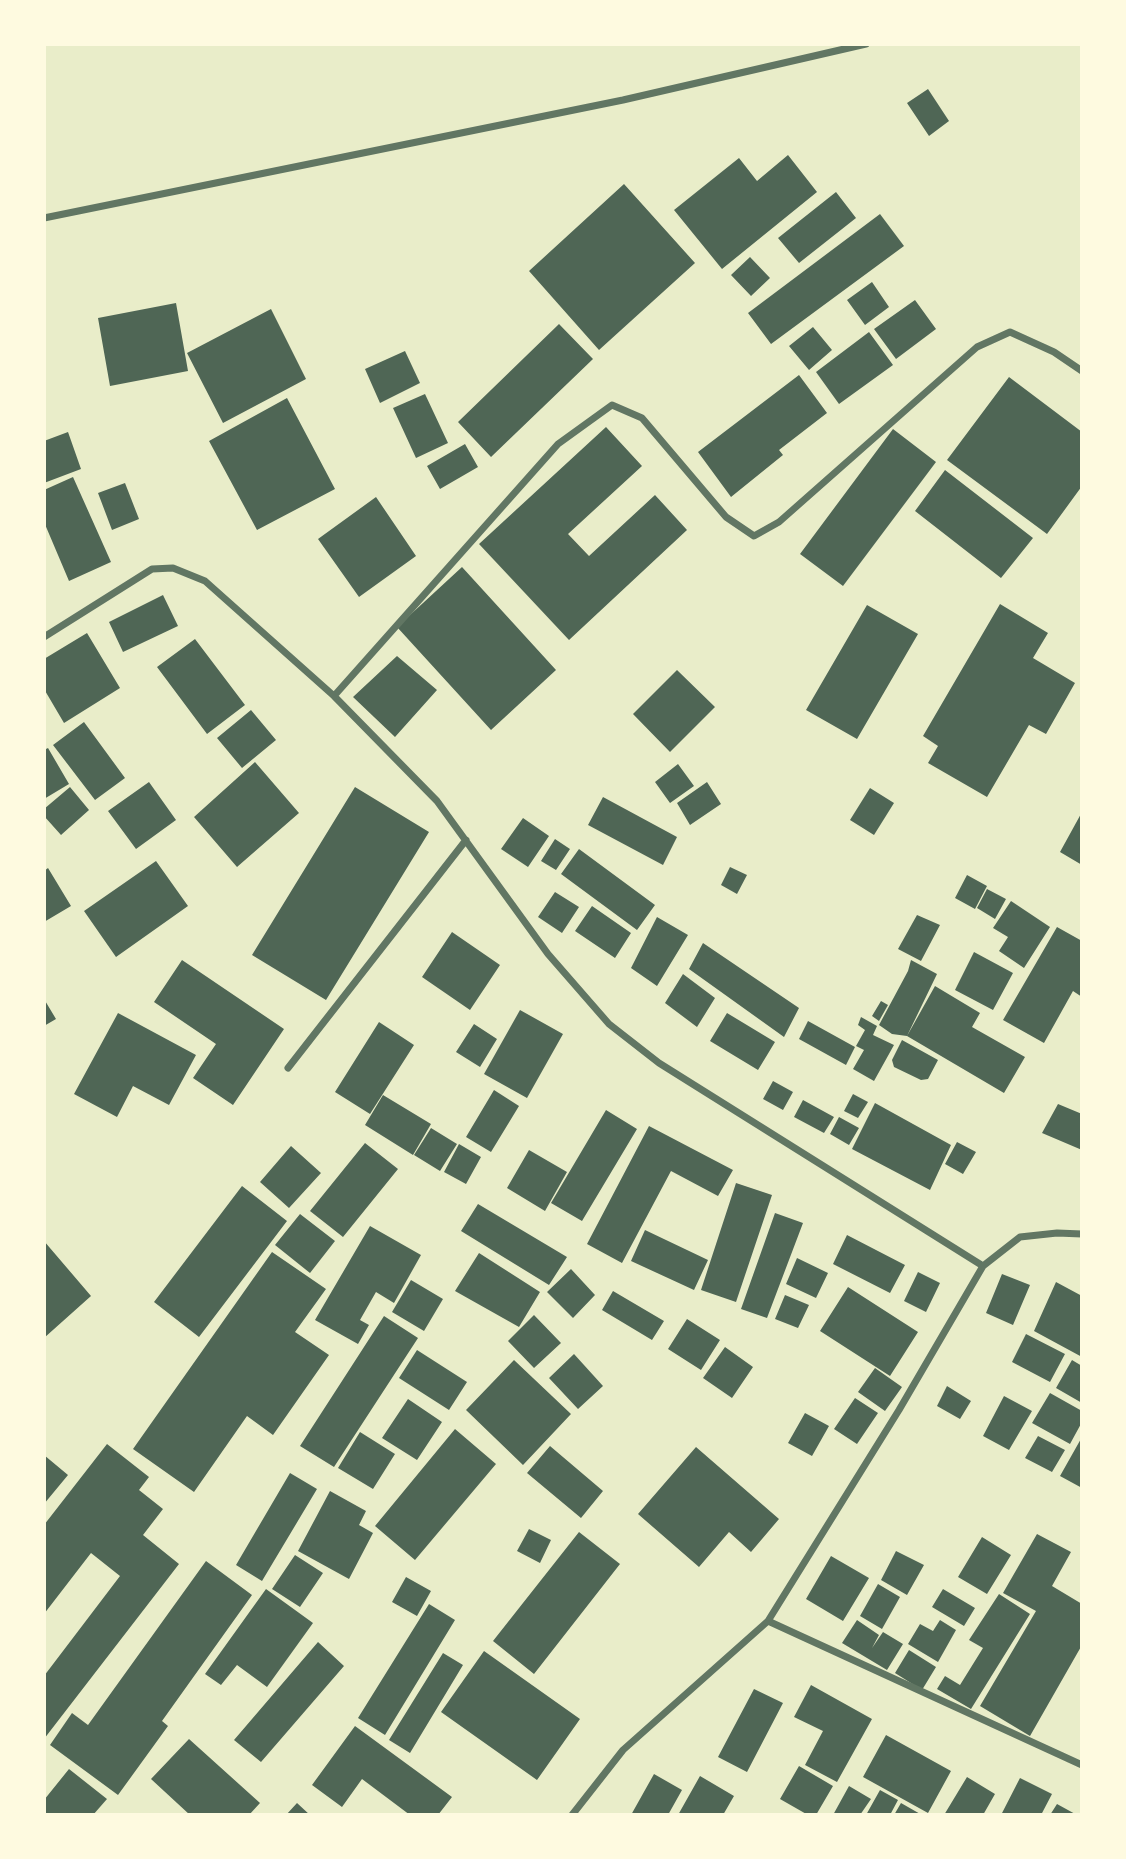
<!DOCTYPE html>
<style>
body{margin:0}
#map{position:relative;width:1126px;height:1859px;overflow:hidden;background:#e9edc9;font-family:"Archivo Narrow",sans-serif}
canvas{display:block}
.frame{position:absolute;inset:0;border:46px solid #fefae0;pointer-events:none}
</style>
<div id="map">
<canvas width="1126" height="1859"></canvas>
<div class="frame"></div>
</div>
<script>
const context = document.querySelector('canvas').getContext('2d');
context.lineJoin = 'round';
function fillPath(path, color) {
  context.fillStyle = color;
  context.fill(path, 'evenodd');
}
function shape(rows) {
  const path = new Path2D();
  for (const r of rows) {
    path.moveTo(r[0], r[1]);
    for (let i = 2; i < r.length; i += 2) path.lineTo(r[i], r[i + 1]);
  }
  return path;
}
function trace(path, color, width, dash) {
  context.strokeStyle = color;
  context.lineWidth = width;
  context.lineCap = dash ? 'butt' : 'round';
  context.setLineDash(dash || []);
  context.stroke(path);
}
fillPath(shape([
 [928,89,949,121,929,136,907,103],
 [788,155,817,192,722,269,674,210,739,158,757,181],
 [624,184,695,263,599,350,529,271],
 [836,192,856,218,799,263,778,238],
 [880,214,904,246,771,344,748,313],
 [750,257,770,278,751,296,731,275],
 [872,282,889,307,865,325,847,300],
 [915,300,936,329,896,359,874,329],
 [176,303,188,371,110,386,98,318],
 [271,309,306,379,223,423,187,353],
 [559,324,593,359,491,457,458,422],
 [813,327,832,350,809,370,789,346],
 [869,332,893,365,839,404,816,372],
 [405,351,420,383,380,403,365,369],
 [799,375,827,413,779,450,783,455,731,497,698,452],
 [1009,377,1082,432,1082,486,1047,534,947,460],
 [425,394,448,443,416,458,393,408],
 [287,398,335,489,257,530,209,441],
 [606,427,642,466,568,534,589,556,655,495,687,530,569,640,479,544],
 [893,429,936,462,843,586,800,554],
 [68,432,81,469,44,483,44,441],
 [465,444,478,467,440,489,427,466],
 [945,470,1033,538,1001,578,915,511],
 [73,477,111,562,69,581,44,522,44,490],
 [125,483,139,519,112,530,98,493],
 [376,497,416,556,359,597,318,539],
 [462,567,556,670,491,730,397,627],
 [163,595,178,626,123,652,109,622],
 [1000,604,1048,633,1033,658,1075,683,1046,734,1029,725,987,797,928,763,938,746,923,736],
 [867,605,918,634,857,739,806,710],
 [87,633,120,688,64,723,44,689,44,659],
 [195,639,245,705,207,734,157,667],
 [397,656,437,690,395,737,353,697],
 [677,670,715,707,670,752,633,714],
 [251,710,276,740,242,768,217,738],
 [84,722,125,778,95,800,53,745],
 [48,748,69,784,44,799,44,750],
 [255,762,299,813,237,867,194,817],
 [678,764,694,786,670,803,655,782],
 [149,782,176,820,136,849,108,811],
 [707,782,721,804,690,825,677,803],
 [70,787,89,810,61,835,44,816,44,809],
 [355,787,429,832,326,1000,252,955],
 [870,788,894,803,874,835,850,820],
 [603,797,677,837,663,865,588,825],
 [1082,812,1082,865,1060,852],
 [523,818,549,836,528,867,501,849],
 [555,839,570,849,556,870,541,861],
 [579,849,655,905,637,930,561,874],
 [156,861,188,906,116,957,84,911],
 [730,867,747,875,737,894,721,885],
 [48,868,71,906,44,922,44,871],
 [967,875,987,886,975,909,955,898],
 [987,889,1006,899,995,919,977,908],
 [555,892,579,907,562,933,538,917],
 [1011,901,1050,927,1024,968,999,951,1008,937,993,928],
 [592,906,631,933,615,958,575,931],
 [917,915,940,925,921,961,898,949],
 [657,917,688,935,657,986,631,968],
 [1057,927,1082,941,1082,997,1073,991,1044,1043,1003,1020],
 [452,932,500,965,470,1010,422,977],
 [703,943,799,1008,784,1037,689,969],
 [974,952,1013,973,993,1010,955,990],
 [182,960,284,1029,233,1105,193,1078,216,1044,154,1002],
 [911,960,937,974,907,1036,935,986,980,1013,972,1027,1025,1057,1004,1093,907,1036,892,1034,879,1025,908,971],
 [683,974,715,998,697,1027,665,1003],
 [44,999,56,1019,44,1026],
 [881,1001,888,1005,879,1021,872,1016],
 [520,1010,563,1034,527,1098,484,1074],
 [118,1013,196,1055,169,1105,133,1086,117,1117,74,1094],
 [727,1013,775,1042,758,1070,710,1041],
 [861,1017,877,1026,873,1035,894,1045,874,1081,853,1069,864,1050,856,1046,865,1030,858,1025],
 [808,1021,855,1047,846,1065,799,1039],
 [379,1022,414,1045,370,1114,335,1092],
 [474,1024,497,1039,480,1067,456,1052],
 [902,1040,938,1060,928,1079,921,1080,894,1067,892,1060],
 [773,1081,793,1092,783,1110,763,1099],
 [494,1090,519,1106,491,1152,466,1137],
 [853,1094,868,1102,858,1118,844,1111],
 [383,1095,431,1124,413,1155,365,1125],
 [803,1100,834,1117,824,1133,794,1117],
 [875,1103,951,1145,930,1190,852,1149],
 [1058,1104,1082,1114,1082,1150,1042,1133],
 [606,1110,637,1129,582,1221,551,1203],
 [839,1117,859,1128,849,1145,830,1134],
 [649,1126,733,1170,718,1196,671,1171,622,1263,587,1244],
 [431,1128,457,1144,440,1171,414,1155],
 [957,1142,976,1152,963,1174,945,1164],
 [365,1143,398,1169,343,1237,310,1211],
 [459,1144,481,1157,466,1184,444,1172],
 [291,1146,321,1173,289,1208,260,1182],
 [529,1150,567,1172,545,1211,507,1188],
 [736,1183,772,1195,736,1302,701,1290],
 [242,1186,287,1221,199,1337,154,1302],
 [478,1204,567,1257,549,1285,461,1231],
 [775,1213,803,1223,767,1318,741,1309],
 [300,1214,335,1241,310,1273,275,1245],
 [370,1226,421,1255,394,1303,376,1292,360,1320,369,1325,358,1344,315,1320],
 [645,1230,708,1260,694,1290,631,1261],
 [847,1235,905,1265,890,1293,833,1264],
 [44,1241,91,1296,44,1338],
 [272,1252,326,1289,295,1332,329,1355,273,1435,247,1416,194,1492,133,1449],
 [479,1253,540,1292,519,1327,455,1291],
 [797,1258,828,1273,816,1298,786,1284],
 [571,1269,595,1295,573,1318,547,1292],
 [918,1272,940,1283,926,1312,904,1301],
 [1002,1274,1030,1285,1013,1325,986,1313],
 [411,1280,443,1299,424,1331,392,1312],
 [1056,1282,1082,1296,1082,1357,1034,1331],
 [848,1287,918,1332,890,1376,820,1331],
 [613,1291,664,1321,652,1340,602,1310],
 [785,1295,809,1305,798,1328,775,1319],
 [534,1315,561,1343,534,1368,508,1341],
 [384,1316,418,1338,334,1467,300,1446],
 [687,1319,720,1340,701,1370,668,1349],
 [1026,1334,1065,1354,1050,1382,1012,1362],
 [725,1347,753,1367,732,1398,703,1378],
 [417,1350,467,1382,449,1410,399,1378],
 [574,1354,603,1386,578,1409,549,1378],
 [514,1360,571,1414,523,1465,466,1410],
 [1072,1360,1082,1366,1082,1403,1056,1388],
 [875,1368,902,1387,885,1411,858,1392],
 [947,1386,971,1401,960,1419,937,1406],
 [1050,1393,1082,1411,1082,1422,1070,1444,1032,1423],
 [1004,1396,1032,1411,1009,1450,983,1436],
 [855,1398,878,1413,857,1444,834,1429],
 [408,1399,442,1422,417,1460,382,1438],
 [805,1413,829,1426,812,1456,788,1443],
 [455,1429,496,1464,415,1560,375,1526],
 [360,1432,395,1454,373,1489,338,1468],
 [1038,1436,1065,1450,1052,1472,1025,1458],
 [1082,1437,1082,1488,1060,1476],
 [107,1444,149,1477,139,1490,163,1509,143,1535,179,1564,44,1739,44,1676,120,1576,91,1553,44,1614,44,1525],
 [550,1446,603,1491,581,1518,527,1473],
 [696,1447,779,1519,751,1552,729,1532,699,1567,638,1514],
 [44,1455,68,1475,44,1504],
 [290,1473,317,1489,262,1581,236,1565],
 [330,1491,366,1511,359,1525,373,1533,349,1579,298,1551],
 [529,1529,551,1540,540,1563,517,1551],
 [579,1532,620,1564,534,1674,493,1641],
 [1037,1534,1071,1552,1052,1586,1082,1604,1082,1645,1030,1736,980,1706,1036,1611,1003,1593],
 [982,1537,1011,1555,987,1594,958,1577],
 [896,1551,924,1565,907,1595,881,1580],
 [295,1555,323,1573,300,1607,272,1589],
 [831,1556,869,1578,843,1621,806,1599],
 [206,1561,252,1595,162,1721,168,1726,118,1795,50,1745,72,1713,88,1725],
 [406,1577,431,1591,417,1616,392,1602],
 [878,1584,900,1597,882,1629,860,1616],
 [266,1589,313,1623,267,1687,237,1665,221,1685,205,1674],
 [943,1589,975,1608,964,1626,932,1607],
 [999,1594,1030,1614,971,1709,937,1689,945,1676,960,1685,983,1648,969,1640],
 [429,1604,455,1620,385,1735,358,1718],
 [857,1620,879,1635,872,1648,883,1632,903,1644,887,1670,842,1643],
 [940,1620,956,1630,938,1662,908,1644,920,1624,933,1631],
 [318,1642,344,1666,261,1762,234,1740],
 [909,1650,936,1667,922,1690,895,1673],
 [484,1651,580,1719,537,1780,441,1712],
 [443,1653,463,1665,410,1753,389,1740],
 [811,1685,872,1719,837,1782,805,1765,823,1731,794,1717],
 [754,1689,783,1703,747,1772,718,1757],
 [355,1726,452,1797,438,1815,410,1815,362,1779,342,1807,312,1785],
 [886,1735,951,1771,928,1813,863,1777],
 [189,1739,260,1803,249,1815,190,1815,151,1779],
 [799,1766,833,1786,816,1815,808,1815,780,1799],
 [69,1769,107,1799,93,1815,44,1815,44,1800],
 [654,1774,682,1790,668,1815,631,1815],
 [700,1776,734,1796,723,1815,678,1815],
 [967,1777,995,1794,983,1815,944,1815],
 [1020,1778,1052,1794,1041,1815,1001,1815],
 [849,1786,871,1799,860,1815,833,1815],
 [880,1790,898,1800,890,1815,866,1815],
 [297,1803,310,1815,286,1815],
 [901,1803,922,1815,894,1815],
 [1057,1804,1077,1815,1050,1815]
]), '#4f6655');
trace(shape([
 [44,218,623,100,866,44],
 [44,637,152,569,173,568,205,581,334,696,437,801,548,954,609,1024,659,1063,983,1266],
 [334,696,558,444,612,405,642,418,726,517,754,536,779,522,977,347,1010,332,1054,352,1082,371],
 [288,1068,466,840],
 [768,1621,1082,1765],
 [572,1815,623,1750,768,1621,899,1410,983,1266,1020,1237,1057,1233,1082,1234]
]), '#617663', 7);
</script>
